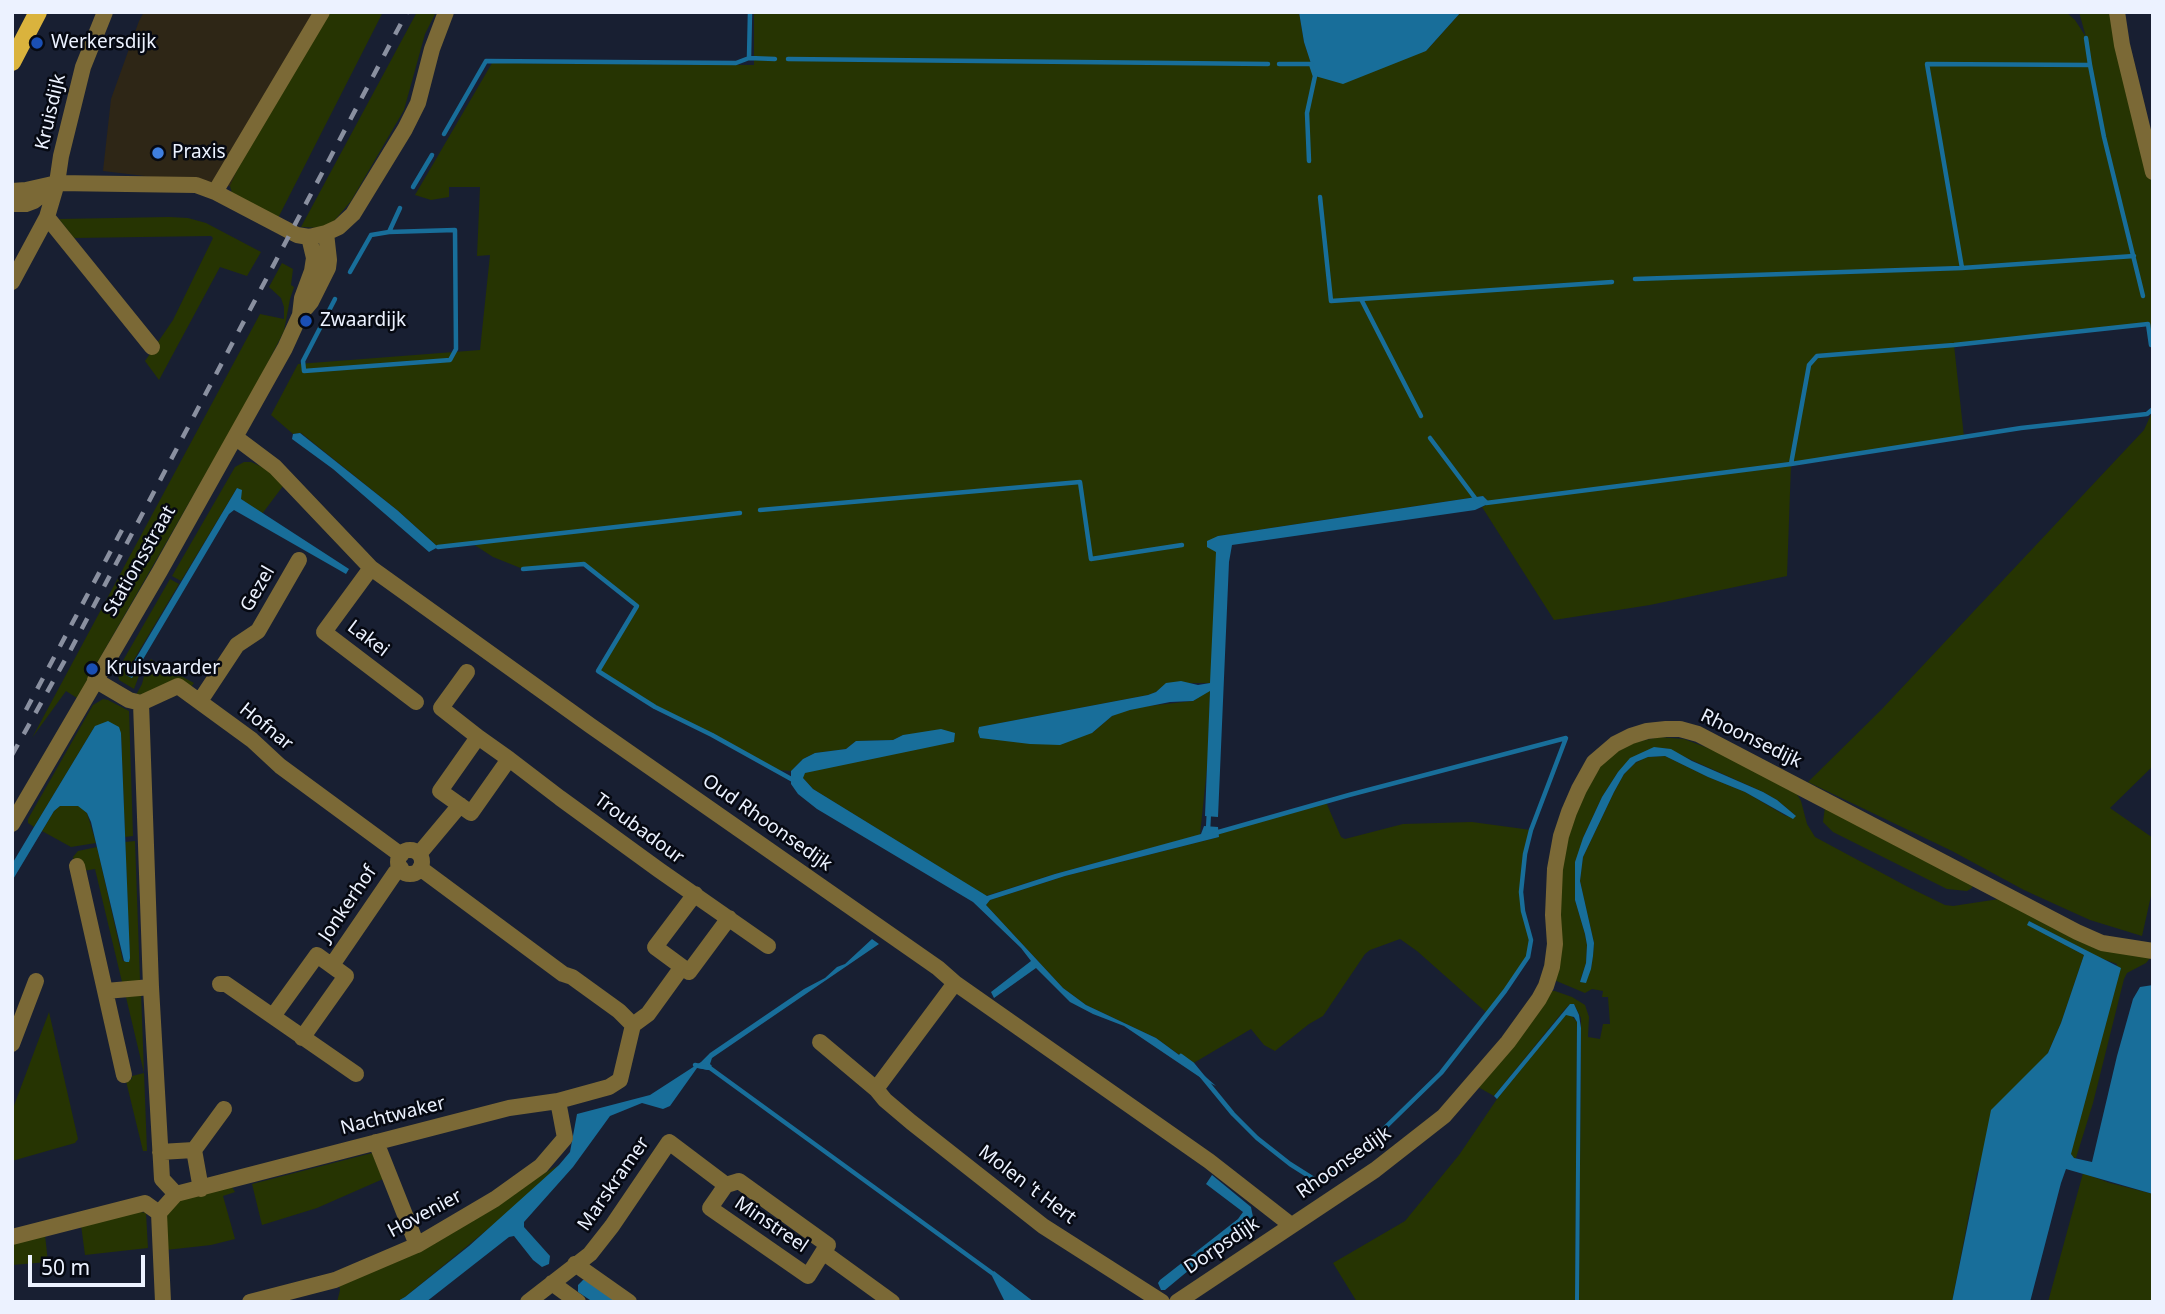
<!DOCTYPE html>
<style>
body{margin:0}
#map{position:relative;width:2165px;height:1314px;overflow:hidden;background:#181f32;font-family:"Noto Sans",sans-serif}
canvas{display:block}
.frame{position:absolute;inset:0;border:14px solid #ecf2ff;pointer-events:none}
.scale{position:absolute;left:28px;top:1255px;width:117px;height:32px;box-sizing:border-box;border:4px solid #ecf2ff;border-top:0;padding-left:9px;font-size:21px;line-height:24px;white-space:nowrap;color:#ecf2ff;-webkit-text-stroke:5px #060912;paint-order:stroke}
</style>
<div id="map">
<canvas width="2165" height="1314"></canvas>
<div class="frame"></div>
<div class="scale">50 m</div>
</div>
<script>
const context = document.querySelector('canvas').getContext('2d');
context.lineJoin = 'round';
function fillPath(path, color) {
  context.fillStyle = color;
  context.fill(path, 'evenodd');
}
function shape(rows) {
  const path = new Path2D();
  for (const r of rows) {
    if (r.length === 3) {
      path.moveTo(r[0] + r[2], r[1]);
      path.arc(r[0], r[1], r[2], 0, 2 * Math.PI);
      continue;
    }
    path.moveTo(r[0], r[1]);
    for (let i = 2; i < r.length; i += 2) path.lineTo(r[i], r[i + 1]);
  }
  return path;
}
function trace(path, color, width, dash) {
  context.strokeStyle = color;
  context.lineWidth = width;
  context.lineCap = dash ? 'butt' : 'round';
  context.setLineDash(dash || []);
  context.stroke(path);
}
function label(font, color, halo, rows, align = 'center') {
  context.font = font + ' "Noto Sans",sans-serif';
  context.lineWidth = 5;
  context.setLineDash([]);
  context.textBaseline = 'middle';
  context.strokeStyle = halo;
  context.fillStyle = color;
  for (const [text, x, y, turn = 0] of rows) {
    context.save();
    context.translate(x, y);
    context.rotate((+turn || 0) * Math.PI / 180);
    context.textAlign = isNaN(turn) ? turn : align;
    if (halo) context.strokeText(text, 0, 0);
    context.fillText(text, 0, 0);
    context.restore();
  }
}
fillPath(shape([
 [144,12,346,12,244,188,103,171,111,99,139,21]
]), '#2e2616');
fillPath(shape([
 [330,12,383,12,277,220,233,197,230,186,237,170],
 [417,12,436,12,425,34,404,110,351,201,334,221,320,228,301,227],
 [754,12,1299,12,1304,42,1315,75,1426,51,1461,12,2066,12,2075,20,2086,37,2079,12,2113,12,2153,190,2153,358,2148,325,1954,345,1964,437,1791,464,1787,576,1650,605,1554,620,1482,507,1490,503,1483,496,1218,536,1211,683,1167,683,1156,692,1148,695,980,727,1092,733,1112,716,1130,708,1193,701,1210,690,1208,758,1200,835,1055,874,986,896,813,789,803,778,804,773,918,734,903,735,893,740,856,741,846,749,815,753,803,759,791,771,778,770,655,707,598,671,637,606,584,564,523,569,493,557,473,544,438,547,397,510,301,433,293,434,271,415,298,364,480,350,490,255,477,256,480,187,449,187,449,197,431,200,415,195,492,63,754,65],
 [169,217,188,218,206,223,261,252,247,276,220,267,159,380,145,361,173,320,213,238,211,236,74,238,59,219],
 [282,263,293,269,291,285,294,287,290,299,284,331,256,386,77,698,66,691,32,738,260,314,284,319,284,307,281,298,269,287],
 [2153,410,2153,766,2110,808,2153,838,2153,887,2142,936,2090,920,2070,911,2024,890,1952,851,1808,782,1881,710,2144,430],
 [244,462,251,462,271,471,286,482,262,514,241,499,237,488,181,581,172,576,235,467],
 [170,579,179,584,126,673,132,678,140,664,143,665,134,689,119,680,117,671],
 [151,659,157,663,194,683,191,687,136,695,142,684,147,665],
 [103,699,108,700,129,711,133,836,125,837,121,733,95,726,34,827,28,823,28,819,93,705],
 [1659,737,1684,739,1716,751,1795,791,1801,801,1807,824,1815,837,1908,887,1945,905,1953,906,1999,899,2151,957,2146,963,2127,973,2124,979,2093,1103,2076,1158,2074,1158,2070,1155,2117,964,2100,958,2029,921,2028,925,2084,955,2061,1023,2048,1053,1977,1173,1952,1302,1579,1302,1581,1028,1581,1018,1574,1004,1570,1004,1565,1009,1494,1096,1478,1087,1550,991,1555,991,1572,997,1585,1005,1589,1017,1588,1037,1600,1039,1603,1024,1610,1024,1608,997,1602,997,1603,991,1592,989,1585,993,1554,980,1560,862,1568,824,1602,763,1628,744],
 [1665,748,1763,792,1777,800,1795,815,1786,816,1745,792,1708,777,1665,756,1648,757,1636,762,1624,774,1614,792,1583,857,1580,881,1594,943,1593,956,1591,969,1580,981,1586,963,1587,945,1585,934,1575,900,1583,838,1602,797,1618,772],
 [1326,802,1341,837,1345,839,1403,824,1472,822,1531,830,1525,854,1521,892,1523,911,1531,940,1528,957,1488,1014,1417,951,1400,939,1370,950,1365,954,1323,1016,1309,1024,1275,1051,1264,1045,1251,1029,1192,1064,1156,1038,1086,1005,1063,988,986,905,990,900,1065,876,1219,837,1219,831],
 [68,805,78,805,87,813,96,843,71,847,42,831,54,811,60,806],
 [1825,807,1973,883,1972,888,1967,891,1947,889,1833,832,1823,822],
 [135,841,140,981,122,982,95,869,83,871,74,862,73,857,78,851,97,847,123,961,130,958,125,842],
 [125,993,141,993,147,1151,143,1151,126,1081,132,1079,132,1076,144,1073],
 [49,1012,78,1139,75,1143,12,1161,12,1111],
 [1566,1014,1571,1015,1577,1022,1575,1302,1357,1302,1333,1263,1405,1221,1459,1155,1497,1099],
 [372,1153,383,1179,317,1208,262,1225,252,1184],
 [559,1165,510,1211,405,1297,396,1302,337,1302,340,1290,339,1285],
 [2083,1173,2110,1183,2153,1194,2153,1302,2048,1302],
 [232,1187,235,1192,223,1196,235,1239,211,1245,166,1250,165,1213,177,1200],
 [132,1210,146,1213,148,1248,85,1255,81,1225],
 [45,1235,48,1262,12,1265,12,1244]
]), '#263402');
fillPath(shape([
 [1299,12,1461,12,1426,51,1343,84,1315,76,1304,42],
 [300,433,397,510,438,547,429,552,333,469,292,439,293,434],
 [237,488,242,490,241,499,349,569,346,574,234,510,229,514,132,678,126,675],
 [1483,496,1490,503,1475,510,1232,545,1229,562,1218,817,1205,816,1210,691,1193,701,1170,702,1130,710,1112,716,1092,733,1060,745,1030,744,980,738,978,732,979,727,1148,695,1156,692,1166,683,1181,681,1198,685,1210,683,1216,552,1207,547,1207,541,1218,536],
 [108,721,119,727,121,733,130,958,129,962,126,962,124,961,91,822,87,813,78,806,60,806,54,811,12,881,12,864,34,827,95,726],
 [941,729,955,733,954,742,805,773,803,778,813,789,987,896,1055,874,1201,834,1204,826,1218,827,1219,837,1065,876,990,900,986,905,1063,988,1086,1005,1156,1038,1190,1063,1216,1086,1208,1082,1208,1080,1204,1080,1124,1026,1093,1014,1070,1002,1036,968,994,998,991,992,1031,961,1021,948,973,902,817,809,798,794,791,784,791,771,803,759,815,753,846,749,856,741,893,740,903,735],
 [1654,747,1671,749,1692,761,1763,792,1777,800,1796,816,1793,819,1745,792,1708,777,1665,756,1648,757,1636,762,1624,774,1614,792,1583,857,1580,881,1594,943,1593,956,1591,969,1586,983,1580,982,1586,963,1587,945,1585,934,1575,900,1575,862,1583,838,1602,797,1618,772,1630,758],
 [2029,921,2121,968,2071,1154,2074,1158,2092,1162,2117,1056,2133,999,2140,987,2153,985,2153,1194,2066,1169,2061,1183,2030,1302,1952,1302,1991,1110,2048,1053,2061,1023,2084,955,2027,925],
 [872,939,879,944,712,1058,710,1064,712,1066,708,1070,697,1068,670,1106,663,1109,642,1103,610,1116,573,1167,524,1222,524,1227,550,1256,549,1264,542,1267,533,1260,514,1236,509,1237,426,1302,396,1302,405,1297,469,1246,559,1165,570,1152,577,1114,650,1095,701,1062,710,1053,804,989,825,978,837,967,845,964],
 [1570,1004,1574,1004,1579,1015,1581,1028,1579,1302,1575,1302,1577,1022,1574,1017,1566,1015,1497,1099,1494,1096],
 [1212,1175,1251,1207,1253,1217,1165,1290,1161,1290,1158,1283,1160,1280,1238,1219,1243,1212,1206,1184],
 [994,1271,1034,1302,1005,1302,991,1274],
 [583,1280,586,1280,616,1302,593,1302,578,1292,578,1285]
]), '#186e9a');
trace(shape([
 [750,12,749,58,775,59],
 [2086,38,2090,65],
 [788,59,1268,64],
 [1279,64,1311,64,1315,76,1307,113,1309,161],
 [444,134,486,61,736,63,749,58],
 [413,187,432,155],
 [1320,197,1331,301,1612,282],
 [1962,268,1927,64,2090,65,2104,137,2143,296],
 [350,272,371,235,389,232,400,208],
 [1635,279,1962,268,2134,256],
 [335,299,303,361,304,371,450,360,456,349,455,230,389,232],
 [1361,299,1421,416],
 [1430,438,1478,502],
 [1791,464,2021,428,2147,414,2153,409],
 [1486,503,1791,464,1809,365,1817,356,1954,345,2148,324,2151,345],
 [760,510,1080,482,1091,559,1182,545],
 [438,547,740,513],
 [523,569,584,564,637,606,598,671,655,707,712,735,793,780],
 [1208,830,1209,811],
 [1181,1056,1192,1064,1233,1114,1257,1138,1290,1164,1320,1183,1358,1154,1441,1073,1505,991,1528,957,1531,940,1523,911,1521,892,1525,854,1531,830,1566,738,1349,795,1215,833],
 [695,1065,710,1068,992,1273]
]), '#186e9a', 4.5);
trace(shape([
 [2117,12,2122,45,2153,172],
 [12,191,26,190,57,183,196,185,215,192,297,235,309,237,326,233,339,227,353,214,405,129,418,103,432,49,446,12],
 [215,192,322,12],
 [12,204,26,204,34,201,52,187],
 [47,217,152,347],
 [12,282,47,217,57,183,61,156,83,67,105,12],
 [306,308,311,302,328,268,329,260,326,233],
 [235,437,275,467,371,568,591,726,938,968,955,983,1209,1161,1291,1225],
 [371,568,324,632,416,702],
 [467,672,441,708,478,737],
 [95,680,129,700,141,703,178,686,252,740,280,766,401,855],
 [200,701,237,645,258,631,299,560],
 [509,759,471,813,440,791,478,737,509,759,560,798,659,870,768,946],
 [12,824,160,571,285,348,300,315,302,298,312,271,314,258,309,237],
 [410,862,12],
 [419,854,460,805],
 [77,866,124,1075],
 [695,894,655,947,689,972,729,918],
 [332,965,395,873,401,868],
 [220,984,226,984,356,1074],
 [106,991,151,987],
 [273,1016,317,955,346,976,302,1038],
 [633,1025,648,1014,682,967],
 [820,1042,876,1089,885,1100,911,1122,1043,1226,1162,1302],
 [12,1044,36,981],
 [876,1089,955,983],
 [376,1142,417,1245],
 [194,1150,224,1109],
 [160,1152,194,1150,201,1189],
 [726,1185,710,1208,808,1276,823,1252],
 [176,1194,509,1108,558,1101,609,1087,620,1080,633,1025,619,1011,572,977,563,974,420,868],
 [159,1213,163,1302],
 [12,1237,145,1203,159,1213,176,1194,162,1179,151,987,141,703],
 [575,1264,629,1302],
 [552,1283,578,1302],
 [250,1302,335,1280,417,1245,495,1199,541,1166,565,1138,558,1101],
 [528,1302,590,1254,612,1226,669,1142,726,1185,739,1181,828,1245,823,1252,892,1302],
 [1177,1302,1375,1170,1444,1116,1508,1042,1539,999,1546,986,1552,967,1555,944,1553,915,1555,869,1561,836,1569,812,1579,789,1594,762,1615,744,1631,736,1647,731,1666,729,1680,729,1698,734,2077,932,2102,943,2153,951]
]), '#7b6936', 16);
trace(shape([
 [12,62,38,12]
]), '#dab33d', 18);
trace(shape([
 [26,710,123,528],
 [12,755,69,653,407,12]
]), '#8a90a0', 4.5, [12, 12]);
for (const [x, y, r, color] of [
 [37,43,7,"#1a4fb4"],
 [158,153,7,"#3f7fe0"],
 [306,321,7,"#1a4fb4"],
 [92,669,7,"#1a4fb4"]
]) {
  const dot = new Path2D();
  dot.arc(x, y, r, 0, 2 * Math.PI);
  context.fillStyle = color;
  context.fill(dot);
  trace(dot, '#060912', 2.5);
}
label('19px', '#ecf2ff', '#060912', [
 ["Werkersdijk",51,43],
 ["Praxis",172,153],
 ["Zwaardijk",320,321],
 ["Kruisvaarder",106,669]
], 'left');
label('19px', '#ecf2ff', '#060912', [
 ["Kruisdijk",51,112,-77],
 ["Stationsstraat",140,561,-60],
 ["Gezel",258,589,-60],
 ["Lakei",368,639,37],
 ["Hofnar",266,727,39],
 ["Rhoonsedijk",1751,739,26],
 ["Oud Rhoonsedijk",767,823,35],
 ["Troubadour",639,829,36],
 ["Jonkerhof",348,904,-56],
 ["Nachtwaker",393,1116,-14],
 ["Rhoonsedijk",1344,1163,-35],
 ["Marskramer",614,1184,-55],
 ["Molen 't Hert",1027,1185,37],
 ["Hovenier",425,1214,-28],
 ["Minstreel",771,1225,34],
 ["Dorpsdijk",1222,1246,-34]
]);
</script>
